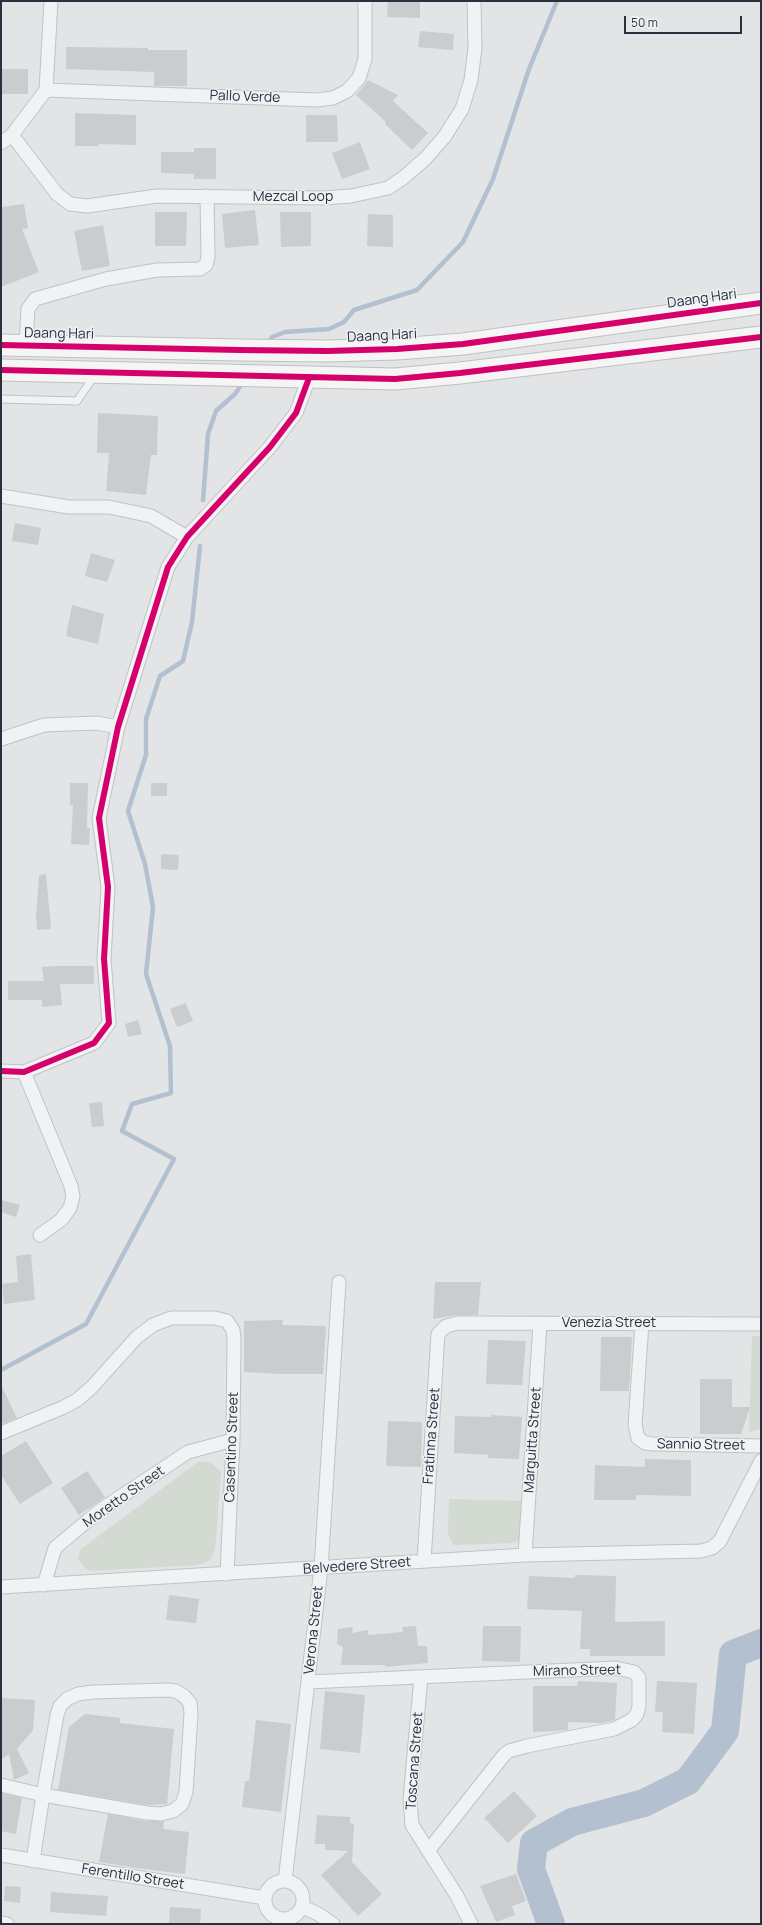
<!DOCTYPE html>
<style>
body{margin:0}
#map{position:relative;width:762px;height:1925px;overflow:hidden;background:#e2e4e6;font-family:Manrope,sans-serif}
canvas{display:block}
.frame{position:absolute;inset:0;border:2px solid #2a313e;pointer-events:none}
.scale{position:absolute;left:624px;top:16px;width:118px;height:18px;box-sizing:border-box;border:2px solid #2a313e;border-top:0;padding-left:5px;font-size:12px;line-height:14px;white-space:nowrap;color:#2a313e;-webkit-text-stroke:3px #eff2f5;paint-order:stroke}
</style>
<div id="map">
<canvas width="762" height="1925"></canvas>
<div class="frame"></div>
<div class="scale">50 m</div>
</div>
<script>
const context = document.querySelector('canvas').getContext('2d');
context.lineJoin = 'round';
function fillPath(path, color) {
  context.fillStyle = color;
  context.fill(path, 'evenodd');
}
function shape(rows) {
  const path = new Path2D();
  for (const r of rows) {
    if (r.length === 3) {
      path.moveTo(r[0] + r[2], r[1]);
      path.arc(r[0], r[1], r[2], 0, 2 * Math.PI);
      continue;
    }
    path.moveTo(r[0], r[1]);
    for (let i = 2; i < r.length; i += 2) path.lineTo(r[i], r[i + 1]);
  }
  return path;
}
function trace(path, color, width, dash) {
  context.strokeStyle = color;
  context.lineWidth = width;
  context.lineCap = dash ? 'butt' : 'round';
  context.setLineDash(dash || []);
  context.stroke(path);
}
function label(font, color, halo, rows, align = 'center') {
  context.font = font + ' Manrope,sans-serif';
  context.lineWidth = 3;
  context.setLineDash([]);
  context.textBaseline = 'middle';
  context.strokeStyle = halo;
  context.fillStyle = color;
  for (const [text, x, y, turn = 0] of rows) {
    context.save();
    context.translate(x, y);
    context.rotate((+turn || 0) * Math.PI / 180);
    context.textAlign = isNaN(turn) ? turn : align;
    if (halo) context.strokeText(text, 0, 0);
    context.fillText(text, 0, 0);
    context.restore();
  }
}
fillPath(shape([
 [752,1336,761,1336,761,1429,749,1432],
 [198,1462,210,1462,221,1472,215,1550,210,1560,199,1565,89,1571,84,1567,78,1558,81,1549],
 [449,1499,526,1501,521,1538,514,1543,457,1545,453,1544,448,1533]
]), '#d2dad2');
trace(shape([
 [268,344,272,337,285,332,329,329,344,322,354,310,417,290,463,242,493,179,529,69,557,1],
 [203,500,208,434,216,411,235,394,243,382],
 [1,1370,86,1324,174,1159,122,1131,132,1104,171,1093,170,1046,146,974,153,907,145,864,128,811,146,755,146,719,160,676,183,661,192,622,200,546]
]), '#b2c0cf', 4.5);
trace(shape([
 [551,1924,531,1869,534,1843,572,1822,644,1803,688,1781,725,1731,733,1654,761,1643]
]), '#b2c0cf', 28);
fillPath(shape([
 [388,1,420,1,420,18,387,17],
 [420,31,454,34,453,50,418,47],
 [66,47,148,48,148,50,187,50,187,86,154,86,154,72,66,69],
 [1,69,28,69,28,94,1,94],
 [368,80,398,95,393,101,428,133,412,150,385,124,386,122,356,95],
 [75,113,136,115,136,145,99,144,99,146,75,146],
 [306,115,337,115,338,142,306,142],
 [360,142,370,169,342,179,332,153],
 [194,148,216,148,216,179,194,179,194,174,161,173,161,152,194,152],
 [24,204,28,228,22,229,39,272,1,287,1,207],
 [255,210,259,245,225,248,222,214],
 [155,212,187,212,186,246,155,246],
 [280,212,311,212,311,246,281,247],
 [368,214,393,215,393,247,367,246],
 [103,225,110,266,82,271,74,231],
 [98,413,158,416,157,455,151,455,146,495,106,491,109,453,97,453],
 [15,523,41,528,38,545,12,541],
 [91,553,115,560,107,582,85,576],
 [72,605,104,614,98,644,66,636],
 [70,783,88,783,87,828,90,828,89,845,71,844,73,805,70,805],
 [151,783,167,783,167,796,151,796],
 [161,854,179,855,178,870,161,869],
 [46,874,51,929,37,930,36,917,39,875],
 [56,966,94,966,94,984,60,984,62,1005,42,1007,42,1000,8,1000,8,981,44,981,42,967],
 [186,1003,193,1021,177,1027,170,1009],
 [138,1020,142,1034,128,1037,125,1024],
 [102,1102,104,1126,92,1127,89,1103],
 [1,1200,20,1205,16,1217,1,1212],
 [31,1254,35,1300,4,1304,2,1284,18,1282,16,1256],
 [435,1282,481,1282,478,1315,458,1315,433,1319],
 [283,1320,282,1325,326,1326,323,1374,282,1374,244,1372,244,1321],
 [601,1337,632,1337,629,1391,600,1391],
 [488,1340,526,1341,522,1385,486,1384],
 [700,1379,732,1379,732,1407,750,1407,741,1434,700,1434],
 [1,1385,17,1418,1,1424],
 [491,1415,522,1417,519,1459,488,1458,489,1455,454,1453,455,1416,491,1417],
 [388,1421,422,1422,421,1467,386,1466],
 [26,1441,53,1483,20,1504,1,1475,1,1456],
 [645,1459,691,1460,691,1496,636,1495,636,1500,594,1500,595,1465,645,1467],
 [87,1471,105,1497,79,1515,61,1488],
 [575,1575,616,1576,615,1622,665,1621,665,1656,590,1656,590,1649,580,1649,582,1611,527,1609,529,1576,575,1578],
 [169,1595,199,1599,196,1623,166,1620],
 [416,1626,418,1646,427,1646,428,1663,385,1667,385,1665,341,1665,343,1647,337,1644,338,1629,353,1627,352,1633,368,1630,368,1635,403,1632,402,1627],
 [483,1626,521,1626,520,1662,482,1661],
 [578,1681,617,1683,615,1720,601,1723,568,1722,568,1730,533,1732,533,1686,577,1686],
 [657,1681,697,1683,694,1734,662,1732,663,1712,655,1712],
 [325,1691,365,1695,360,1753,320,1749],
 [1,1698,35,1700,33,1730,17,1749,29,1773,14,1780,9,1754,1,1760],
 [85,1714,120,1718,120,1723,174,1729,167,1804,148,1805,58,1790,69,1727],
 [256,1720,291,1724,281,1812,242,1807,245,1781,249,1781],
 [514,1791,537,1816,508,1843,484,1818],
 [1,1793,22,1798,16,1834,1,1831],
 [108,1814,146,1821,164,1821,163,1829,189,1832,185,1874,136,1868,99,1862],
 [317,1815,350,1817,350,1823,354,1824,352,1862,382,1894,358,1916,321,1875,348,1851,325,1850,325,1844,315,1844],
 [516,1874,526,1901,512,1906,515,1915,496,1922,480,1886],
 [5,1886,21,1887,20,1903,4,1901],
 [51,1892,108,1896,106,1916,50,1912],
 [170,1907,201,1909,200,1924,169,1924]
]), '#caccce');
const lane = shape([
 [1,399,77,401,95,375]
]);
const street = shape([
 [46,90,316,100,333,98,347,91,359,78,365,59,365,1],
 [12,135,57,194,70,204,87,206,157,196,323,198,351,196,388,188,403,178,426,158,445,136,462,109,471,80,475,48,474,1],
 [1,143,12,135,46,90,51,1],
 [26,345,28,309,35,299,106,279,157,270,200,269,206,265,208,257,207,196],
 [1,496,69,507,109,507,151,516,187,537],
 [1,739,44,725,97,723,118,727],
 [1,1071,24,1072,94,1043,109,1023,104,959,108,887,99,818,118,727,168,567,187,537,270,447,296,413,309,378],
 [24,1072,71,1186,73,1196,70,1208,61,1220,40,1235],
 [642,1323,635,1425,638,1438,645,1443,653,1444,761,1446],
 [1,1433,64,1407,77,1400,91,1388,137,1337,153,1325,171,1318,215,1318,227,1321,233,1330,234,1339,233,1440,227,1574],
 [525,1555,540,1324],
 [424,1561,438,1334,446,1326,458,1323,761,1324],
 [44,1585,55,1548,99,1511,188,1452,233,1440],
 [1,1587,525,1555,701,1551,712,1548,720,1541,761,1461],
 [421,1677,410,1799,412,1825,457,1896,471,1924],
 [308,1682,616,1668,634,1672,639,1678,639,1706,637,1714,632,1720,614,1729,527,1746,509,1751,504,1755,428,1851],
 [1,1785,43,1795,147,1813,161,1814,173,1811,182,1804,186,1792,191,1713,190,1703,184,1696,176,1691,167,1690,93,1692,78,1694,67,1699,60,1706,57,1715,43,1795,33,1861],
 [1,1855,265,1898],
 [285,1881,321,1568,339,1282],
 [284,1900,19],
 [303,1907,318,1914,333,1924],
 [1,1923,7,1924]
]);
const primary = shape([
 [1,345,239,350,328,351,397,349,463,344,761,303],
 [1,370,395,379,460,373,761,337]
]);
trace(lane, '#c0c2c4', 9);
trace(street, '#c0c2c4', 15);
trace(primary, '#bec0c3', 23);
trace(lane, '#f0f2f3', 7);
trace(street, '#f0f2f3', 13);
trace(primary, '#f5f5f6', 21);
trace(shape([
 [1,345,239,350,328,351,397,349,463,344,761,303],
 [1,370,395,379,460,373,761,337],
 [1,1071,24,1072,94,1043,109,1023,104,959,108,887,99,818,118,727,168,567,187,537,270,447,296,413,309,378]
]), '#d6006c', 6);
label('14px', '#2a313e', '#eff2f5', [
 ["Pallo Verde",245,97,2],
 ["Mezcal Loop",293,197],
 ["Daang Hari",702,299,-8],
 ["Daang Hari",59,334,1],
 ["Daang Hari",382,336,-3],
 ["Venezia Street",609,1323],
 ["Fratinna Street",432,1436,-86],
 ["Marguitta Street",533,1440,-86],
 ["Sannio Street",701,1445,1],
 ["Casentino Street",232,1447,-88],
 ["Moretto Street",124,1497,-35],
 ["Belvedere Street",357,1566,-4],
 ["Verona Street",314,1630,-84],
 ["Mirano Street",577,1671,-1],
 ["Toscana Street",415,1761,-86],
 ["Ferentillo Street",133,1877,9]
]);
</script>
